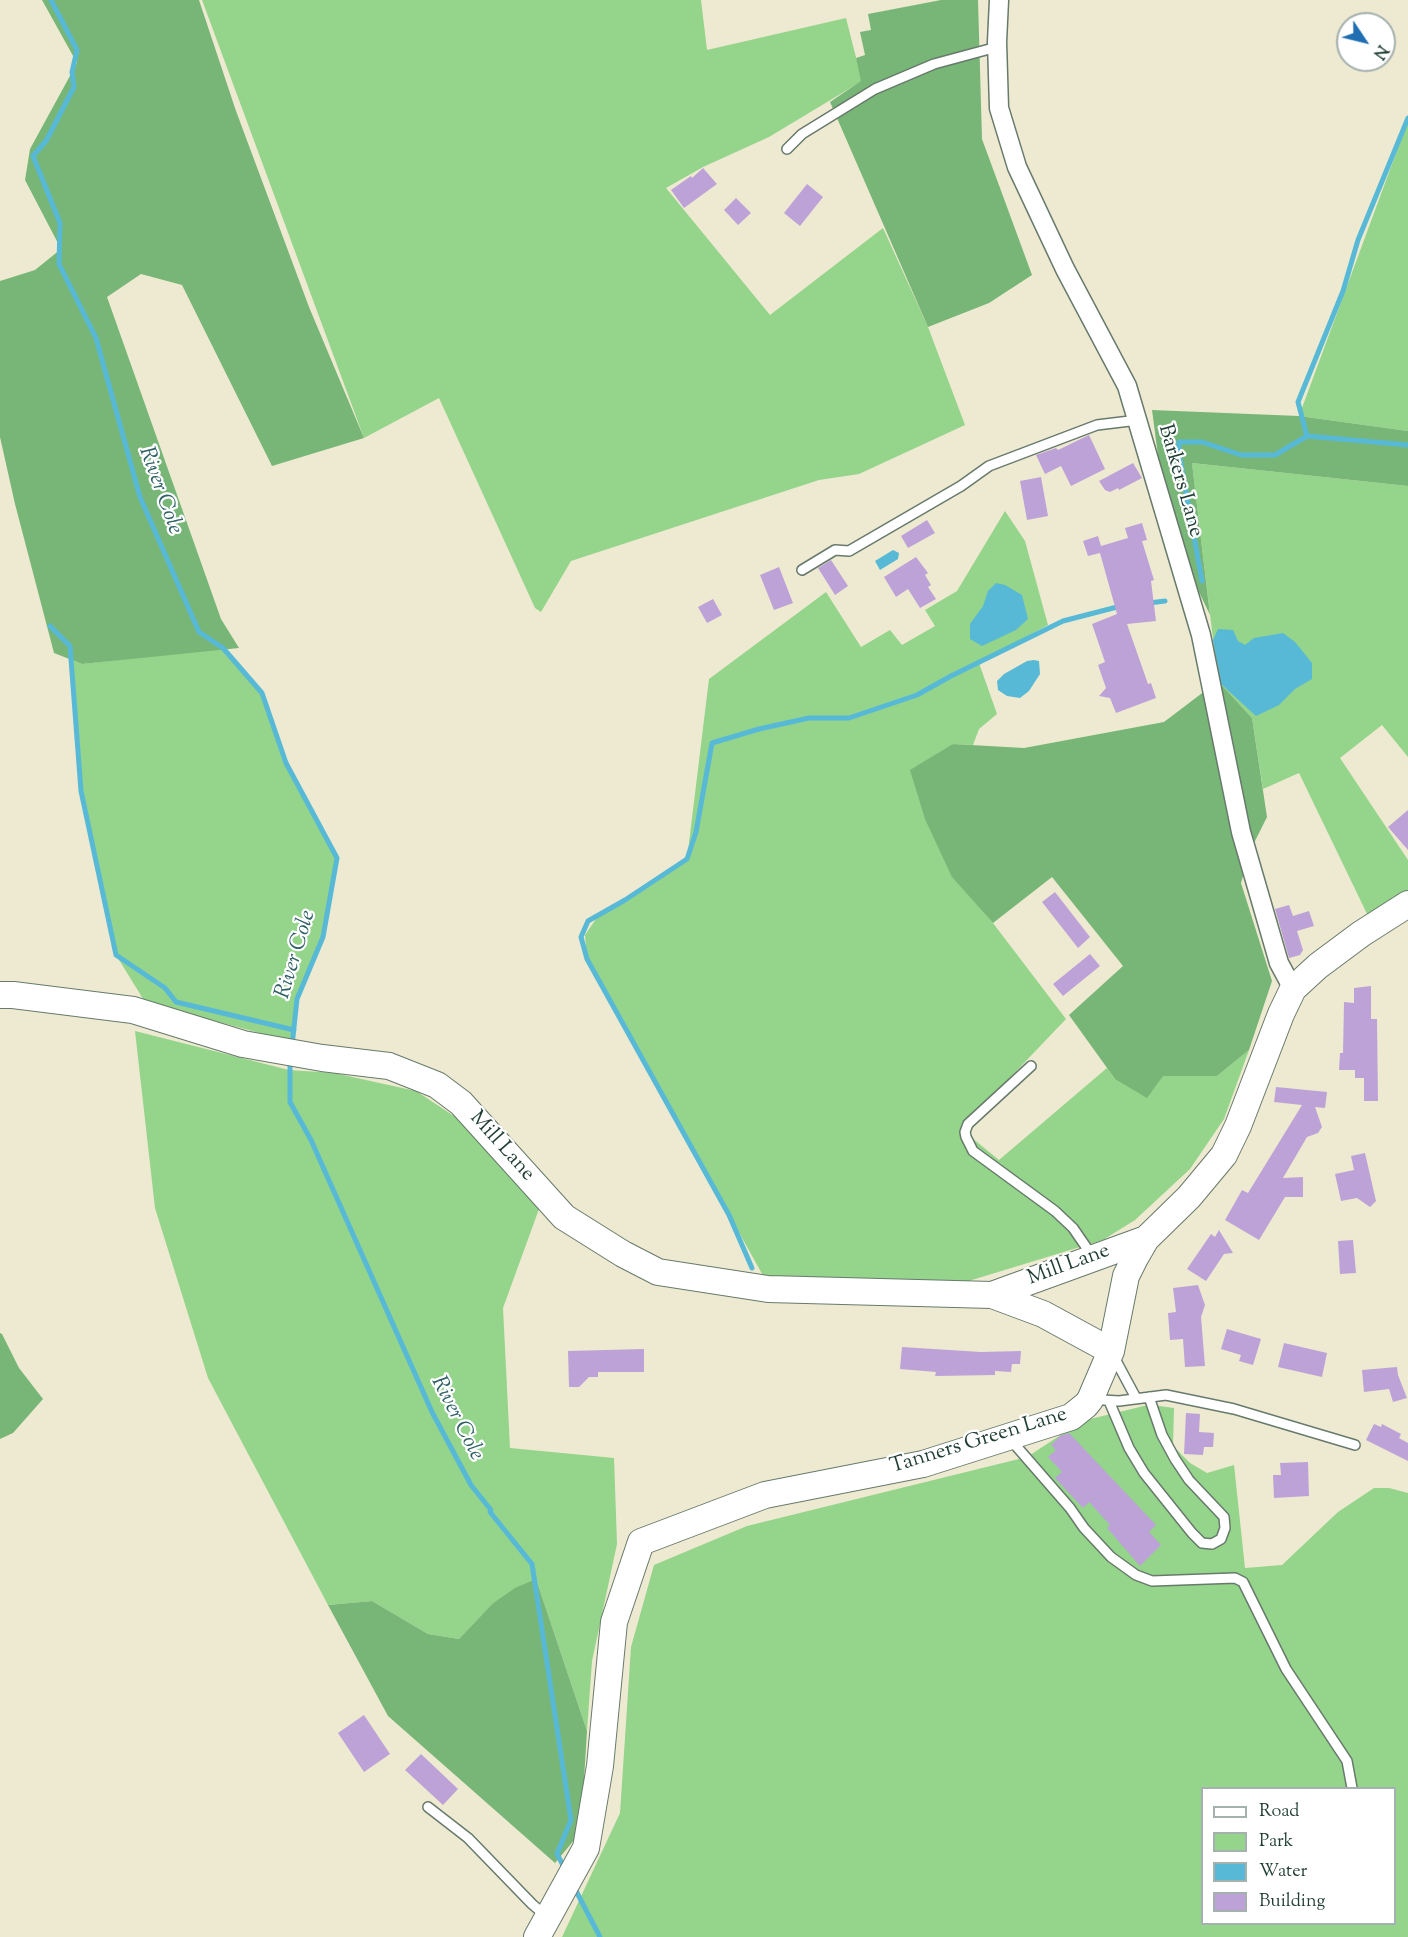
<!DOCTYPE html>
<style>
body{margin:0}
#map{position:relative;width:1408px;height:1937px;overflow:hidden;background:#eeead1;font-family:"Sorts Mill Goudy",serif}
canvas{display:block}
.legend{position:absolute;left:1201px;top:1787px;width:195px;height:138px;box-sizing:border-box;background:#fff;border:2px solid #a5b1ae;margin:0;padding:8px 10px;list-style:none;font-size:18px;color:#1f3d34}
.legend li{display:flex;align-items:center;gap:12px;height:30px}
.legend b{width:30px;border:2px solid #a5b1ae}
.north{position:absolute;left:1336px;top:12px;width:60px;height:60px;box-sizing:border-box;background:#fff;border:2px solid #a5b1ae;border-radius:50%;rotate:125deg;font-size:16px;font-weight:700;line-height:24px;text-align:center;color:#1f3d34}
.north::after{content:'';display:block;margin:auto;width:21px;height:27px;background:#1f6fb2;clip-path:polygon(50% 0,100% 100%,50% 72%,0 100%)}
</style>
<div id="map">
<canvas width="1408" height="1937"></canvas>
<ul class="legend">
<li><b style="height:8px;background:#fff"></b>Road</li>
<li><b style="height:16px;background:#94d48b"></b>Park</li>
<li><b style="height:16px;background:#58b9d7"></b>Water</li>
<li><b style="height:16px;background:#bda2d8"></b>Building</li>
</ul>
<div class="north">N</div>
</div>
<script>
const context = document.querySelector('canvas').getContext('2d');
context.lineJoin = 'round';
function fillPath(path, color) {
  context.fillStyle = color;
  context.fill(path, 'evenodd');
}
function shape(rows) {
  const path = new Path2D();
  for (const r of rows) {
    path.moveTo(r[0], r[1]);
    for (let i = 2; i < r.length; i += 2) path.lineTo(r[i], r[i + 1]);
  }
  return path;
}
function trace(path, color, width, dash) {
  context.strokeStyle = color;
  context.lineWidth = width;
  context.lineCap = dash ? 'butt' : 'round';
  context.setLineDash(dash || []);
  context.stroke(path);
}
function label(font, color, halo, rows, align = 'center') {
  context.font = font + ' "Sorts Mill Goudy",serif';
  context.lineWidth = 4.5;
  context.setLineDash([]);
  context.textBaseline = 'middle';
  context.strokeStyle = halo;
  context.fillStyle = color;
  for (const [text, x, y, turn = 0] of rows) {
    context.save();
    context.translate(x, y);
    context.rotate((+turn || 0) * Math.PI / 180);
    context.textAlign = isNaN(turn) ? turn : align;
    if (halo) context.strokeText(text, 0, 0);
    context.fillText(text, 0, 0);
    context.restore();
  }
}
fillPath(shape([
 [202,0,701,0,707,50,846,18,862,81,769,137,703,167,666,188,770,315,883,228,928,327,965,425,859,474,819,480,571,561,541,612,535,608,439,398,364,438],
 [1408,121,1408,431,1299,416],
 [1192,463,1408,486,1408,757,1382,725,1340,758,1408,860,1408,892,1369,918,1299,773,1263,789,1252,718,1218,681],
 [1005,511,1025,541,1048,625,979,663,997,714,979,729,973,745,952,744,955,879,993,923,1066,1019,961,1129,999,1160,1107,1068,1115,1079,1163,1076,1217,1076,1249,1050,1224,1119,1190,1169,1135,1220,1103,1240,949,1287,766,1281,587,959,585,935,596,919,687,859,709,679,826,592,861,647,890,630,902,645,935,626,925,610,957,591],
 [223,648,262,693,286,763,337,858,323,937,297,999,293,1042,145,1002,116,955,81,791,71,660,82,664],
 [135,1031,289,1070,334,1073,416,1091,469,1126,539,1209,503,1308,510,1448,614,1458,617,1544,592,1661,587,1731,536,1579,492,1604,459,1639,428,1634,372,1601,328,1605,208,1378,155,1208],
 [1156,1403,1159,1406,1174,1408,1173,1446,1190,1463,1207,1473,1234,1465,1245,1568,1282,1565,1338,1512,1374,1488,1389,1488,1408,1493,1408,1937,562,1937,620,1813,631,1647,654,1565,747,1526,1027,1457,1082,1421],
 [1202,1788,1394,1788,1394,1924,1202,1924]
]), '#94d48b');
fillPath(shape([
 [42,0,199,0,236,111,309,307,364,438,272,466,182,285,141,274,107,297,221,619,239,648,82,664,54,653,15,504,0,437,0,281,35,270,61,249,25,180,30,149,77,63],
 [941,0,978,0,982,139,1032,275,989,303,928,327,830,102,861,81,856,58,865,55,860,32,871,30,868,14],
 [1152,410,1299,416,1408,431,1408,486,1192,463,1210,615,1199,592,1161,478],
 [1218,681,1252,718,1267,817,1251,849,1241,883,1272,981,1249,1050,1217,1076,1163,1076,1147,1098,1115,1079,1069,1015,1123,966,1052,877,993,923,952,877,925,819,910,770,953,744,1024,748,1164,722],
 [0,1333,2,1334,19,1368,43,1399,13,1433,0,1439],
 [536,1579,587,1731,583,1796,575,1839,555,1863,388,1716,328,1605,372,1601,428,1634,459,1639,492,1604,515,1588]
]), '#77b677');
fillPath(shape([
 [893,550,899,553,898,559,880,570,875,561],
 [996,583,1005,585,1022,595,1028,619,1016,630,982,646,970,639,970,624,983,606,988,591],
 [1218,629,1233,630,1238,641,1245,645,1254,638,1283,633,1295,642,1312,663,1312,679,1295,689,1279,705,1256,716,1221,684,1213,640],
 [1034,660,1039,661,1040,674,1029,691,1020,698,1007,696,998,690,997,681,1004,674,1027,661]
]), '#58b9d7');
trace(shape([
 [51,0,77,50,72,72,74,87,46,141,33,156,60,223,59,264,96,338,140,497,199,632,223,648,262,693,286,763,337,858,323,937,297,999,292,1046],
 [1307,436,1408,445],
 [1202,581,1179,453,1179,442,1202,442,1241,455,1275,455,1307,436,1298,402,1343,291,1358,240,1408,118],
 [1149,603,1165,601],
 [50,626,70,646,81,791,116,955,165,988,176,1002,294,1030],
 [290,1061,290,1102,311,1140,432,1412,471,1485,491,1510,490,1512,532,1564,571,1820,557,1854,565,1869],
 [752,1268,729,1215,587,959,581,937,588,921,625,900,687,859,696,832,712,743,759,729,809,718,849,718,917,695,951,676,1063,621,1121,606],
 [573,1885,600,1937]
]), '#58b9d7', 5);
fillPath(shape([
 [703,168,717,184,684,208,671,190,691,176,692,178],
 [807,184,823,197,800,226,784,213],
 [736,198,751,213,738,225,724,210],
 [1089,435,1105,469,1071,486,1061,466,1045,474,1036,455,1056,448,1058,450],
 [1133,463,1142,478,1119,490,1118,488,1110,492,1105,490,1099,481],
 [1041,477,1048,516,1027,520,1020,481],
 [927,520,935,533,908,548,901,536],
 [1142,523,1147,540,1142,541,1154,580,1151,581,1156,621,1127,624,1148,684,1151,683,1156,698,1116,713,1110,698,1099,696,1106,688,1098,665,1105,662,1092,624,1117,614,1100,553,1088,556,1083,541,1098,536,1101,546,1128,538,1125,528],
 [916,557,928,573,925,575,931,585,928,587,936,599,920,608,908,589,896,597,884,577],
 [831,560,848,586,835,595,818,568],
 [779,567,793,603,774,610,760,575],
 [713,599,722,615,707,623,698,607],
 [1408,810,1408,850,1388,827],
 [1055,892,1090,937,1078,948,1042,902],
 [1289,905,1293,916,1309,911,1314,926,1297,931,1303,950,1300,955,1289,958,1275,909],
 [1090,954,1100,966,1063,996,1053,984],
 [1371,986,1371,1019,1377,1019,1378,1101,1364,1101,1364,1078,1355,1078,1355,1070,1339,1070,1340,1053,1343,1053,1344,1002,1354,1003,1354,988],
 [1276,1087,1327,1092,1325,1108,1315,1107,1322,1127,1318,1133,1307,1137,1283,1178,1303,1177,1303,1197,1285,1197,1259,1240,1225,1220,1242,1190,1248,1193,1302,1105,1274,1102],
 [1365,1153,1376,1201,1370,1207,1357,1198,1341,1201,1335,1174,1354,1170,1351,1156],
 [1219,1230,1233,1253,1224,1254,1206,1281,1187,1269,1211,1234,1215,1237],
 [1353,1240,1356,1273,1340,1274,1338,1241],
 [1198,1285,1205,1305,1201,1317,1205,1366,1185,1367,1183,1339,1170,1340,1168,1313,1176,1312,1173,1288],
 [1227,1329,1261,1339,1253,1365,1239,1361,1241,1355,1221,1349],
 [1284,1343,1327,1353,1322,1377,1278,1367],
 [902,1347,981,1352,1021,1351,1020,1364,1012,1364,1011,1372,995,1371,995,1375,935,1376,936,1372,900,1369],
 [644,1349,644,1372,598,1372,598,1377,589,1377,579,1387,569,1387,568,1351],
 [1397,1367,1398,1375,1407,1398,1393,1402,1389,1389,1364,1392,1362,1370],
 [1186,1413,1200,1414,1199,1432,1214,1433,1213,1447,1204,1447,1203,1455,1184,1454],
 [1374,1424,1381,1427,1382,1424,1401,1434,1399,1438,1408,1443,1408,1461,1366,1440],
 [1069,1433,1156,1525,1149,1532,1161,1545,1140,1566,1107,1528,1110,1525,1089,1502,1083,1508,1055,1478,1062,1472,1048,1457,1056,1450,1051,1445,1060,1436],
 [1308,1462,1309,1496,1274,1498,1273,1475,1281,1475,1280,1463],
 [364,1715,390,1754,364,1772,338,1733],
 [421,1754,458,1789,443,1805,405,1770]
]), '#bda2d8');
const lane = shape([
 [787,149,802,134,875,89,934,64,997,47],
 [802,570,835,550,849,551,961,486,989,466,1097,425,1138,420],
 [1031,1066,968,1124,965,1132,966,1137,973,1151,1055,1211,1073,1228,1093,1257],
 [1114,1357,1136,1398],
 [1103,1400,1119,1401,1166,1395,1234,1409,1355,1445],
 [1109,1401,1129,1448,1144,1473,1192,1533,1202,1543,1212,1544,1221,1539,1225,1528,1224,1517,1189,1480,1175,1459,1162,1435,1149,1397],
 [1010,1439,1070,1508,1084,1528,1111,1557,1136,1575,1152,1581,1235,1578,1243,1582,1286,1669,1347,1761,1352,1788],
 [428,1807,468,1838,532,1904,546,1916]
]);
const street = shape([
 [999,0,997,42,999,108,1017,167,1065,269,1127,386,1201,635,1241,832,1279,963,1293,989]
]);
const secondary = shape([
 [0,995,13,995,133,1010,243,1044,322,1058,389,1066,437,1085,461,1103,564,1217,623,1254,658,1272,768,1289,992,1295,1146,1239],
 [992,1295,1043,1314,1111,1351],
 [537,1937,586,1848,600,1766,614,1622,641,1542,765,1495,923,1464,1071,1417,1086,1405,1090,1400,1111,1351,1126,1276,1135,1258,1146,1239,1189,1197,1224,1155,1238,1126,1281,1014,1293,989,1318,966,1361,934,1408,904]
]);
trace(lane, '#677a6b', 12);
trace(street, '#677a6b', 21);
trace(secondary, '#677a6b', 28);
trace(lane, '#fff', 9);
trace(street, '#fff', 18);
trace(secondary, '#fff', 26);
label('21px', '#1f3d34', '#fff', [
 ["Barkers Lane",1179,481,74],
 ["Mill Lane",501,1147,48],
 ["Mill Lane",1069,1266,-20],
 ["Tanners Green Lane",979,1442,-17]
]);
label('italic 22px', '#306265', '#fff', [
 ["River Cole",159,491,70],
 ["River Cole",297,955,-73],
 ["River Cole",456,1419,63]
]);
</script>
